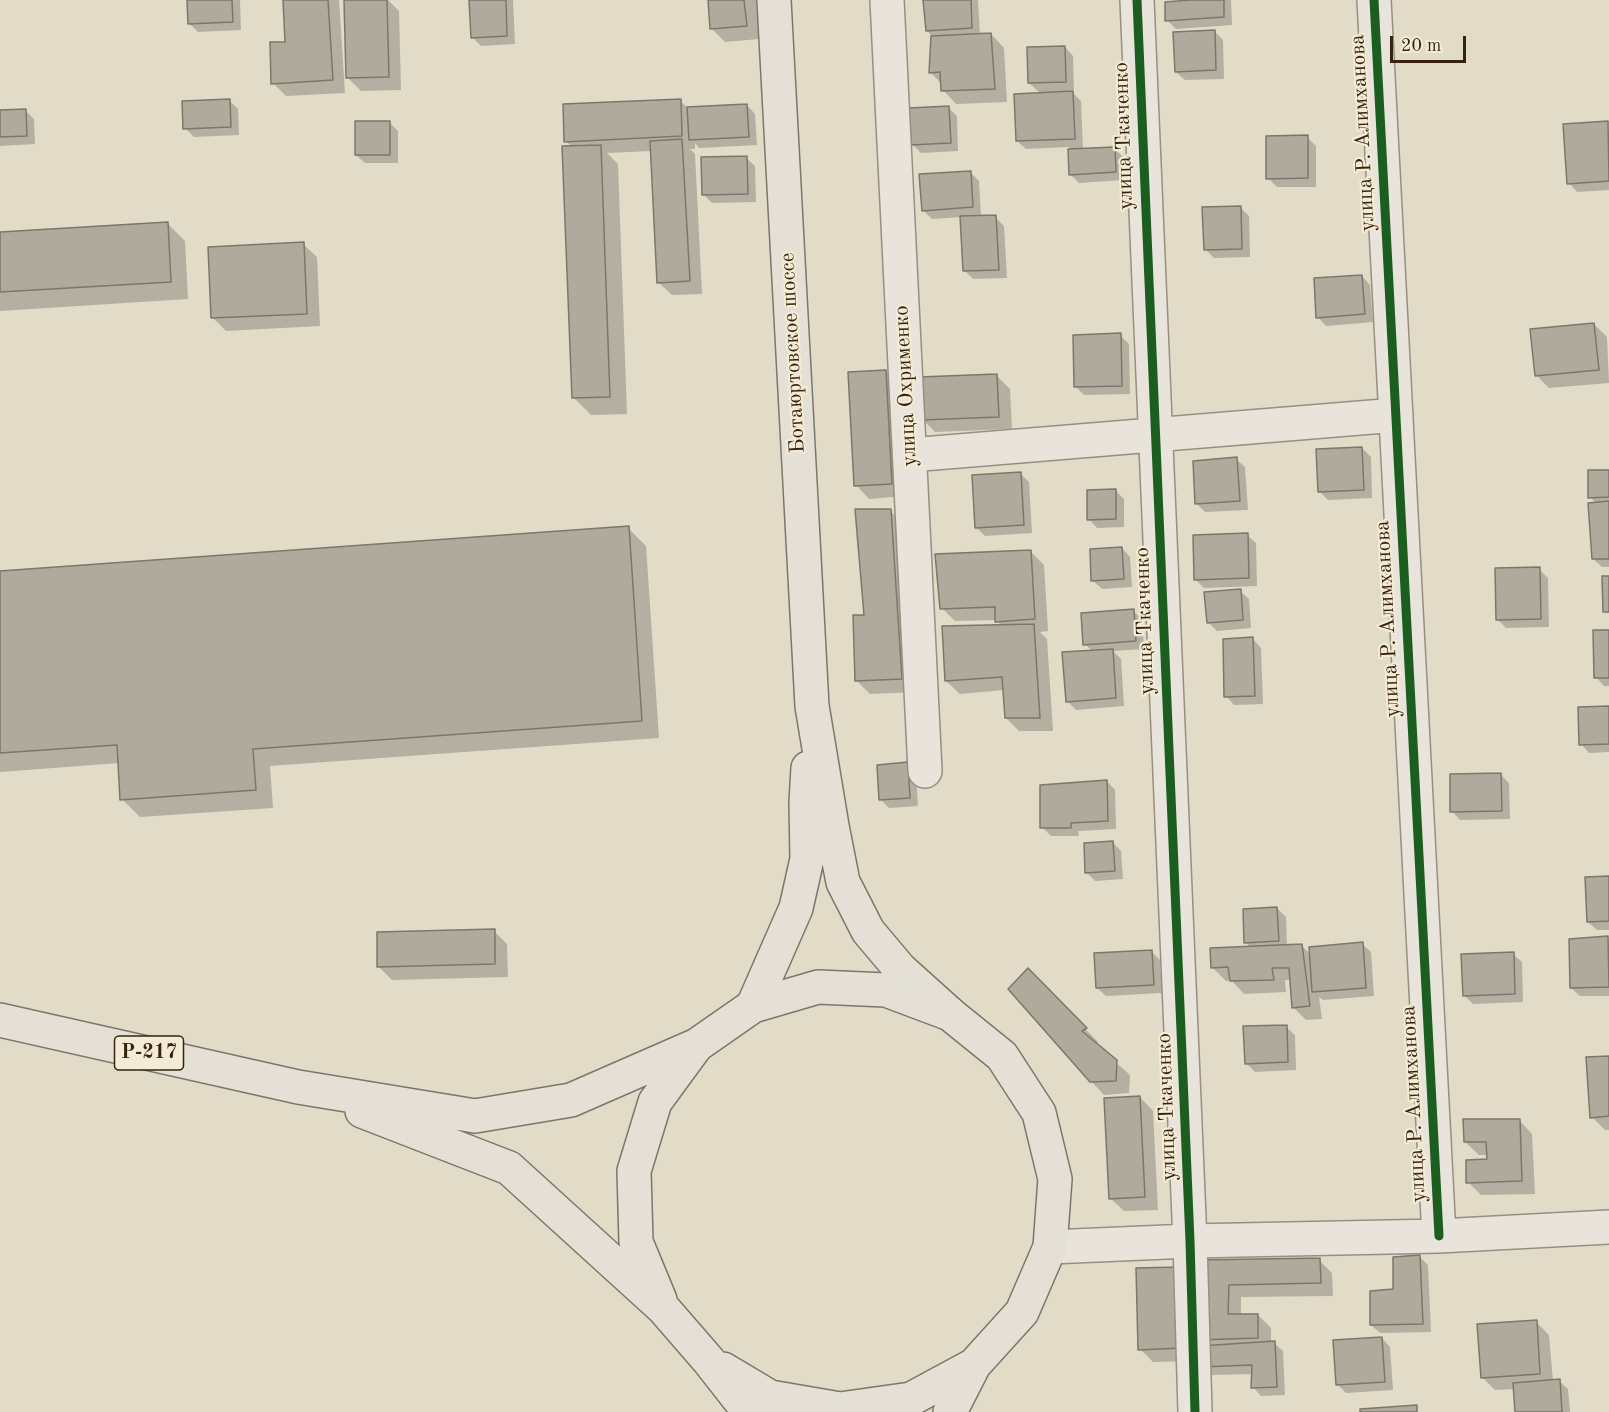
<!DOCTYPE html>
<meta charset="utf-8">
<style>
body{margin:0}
#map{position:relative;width:1609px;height:1412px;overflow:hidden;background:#e2dbc8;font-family:"Old Standard TT",serif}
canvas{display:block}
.scale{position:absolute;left:1390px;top:36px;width:76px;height:27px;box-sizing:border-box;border:3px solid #372211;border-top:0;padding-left:8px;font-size:18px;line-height:21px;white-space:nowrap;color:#372211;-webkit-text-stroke:4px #f3ebd4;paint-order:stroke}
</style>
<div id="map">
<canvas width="1609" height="1412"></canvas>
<div class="scale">20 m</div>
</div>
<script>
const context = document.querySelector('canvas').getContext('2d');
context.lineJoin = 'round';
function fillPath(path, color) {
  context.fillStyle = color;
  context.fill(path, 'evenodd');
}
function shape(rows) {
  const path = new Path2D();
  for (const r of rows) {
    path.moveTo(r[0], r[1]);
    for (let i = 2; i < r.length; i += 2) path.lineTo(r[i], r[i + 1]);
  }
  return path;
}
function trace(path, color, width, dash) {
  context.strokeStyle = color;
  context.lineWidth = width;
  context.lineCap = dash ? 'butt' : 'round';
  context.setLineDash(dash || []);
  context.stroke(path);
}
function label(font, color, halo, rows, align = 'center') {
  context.font = font + ' "Old Standard TT",serif';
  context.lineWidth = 4.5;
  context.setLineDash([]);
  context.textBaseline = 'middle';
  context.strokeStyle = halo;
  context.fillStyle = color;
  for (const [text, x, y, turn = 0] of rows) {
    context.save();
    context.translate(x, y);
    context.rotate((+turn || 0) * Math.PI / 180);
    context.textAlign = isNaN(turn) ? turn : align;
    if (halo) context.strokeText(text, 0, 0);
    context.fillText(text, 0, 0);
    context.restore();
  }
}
fillPath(shape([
 [188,0,240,0,241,30,198,32,189,23],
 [285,0,339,0,345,93,286,96,273,83,286,43],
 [345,0,388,0,399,11,401,90,361,91,348,78],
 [471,0,513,0,515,44,481,46,472,37],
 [709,0,756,0,759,39,725,42,712,29],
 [925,0,978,0,980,35,991,34,1004,48,1007,102,956,104,943,90,942,84,930,72,934,38,927,31],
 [1190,0,1231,0,1232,25,1176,29,1167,20],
 [1214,31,1223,40,1224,79,1185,80,1176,72],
 [1065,47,1073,56,1074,90,1070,90,1081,101,1083,150,1114,148,1123,157,1124,180,1079,183,1070,174,1069,147,1026,149,1017,141,1041,94,1029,83],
 [230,101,238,109,239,135,194,137,185,128],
 [680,101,688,108,747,105,755,114,757,145,699,148,695,143,695,149,690,149,695,154,702,294,672,295,658,282,652,151,607,153,618,164,627,414,591,415,573,397,572,147,566,141],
 [948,107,957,116,958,151,921,153,912,144],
 [25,110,34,119,35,144,0,146,0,111],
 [1608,122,1609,190,1577,192,1569,183],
 [390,123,398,131,398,163,365,163,356,155],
 [1307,137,1316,146,1316,187,1277,187,1268,178],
 [746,158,755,166,756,202,712,203,703,194],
 [970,172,979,181,981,217,995,217,1004,226,1007,278,973,279,964,270,961,217,932,219,923,210],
 [1240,207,1249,216,1250,257,1214,258,1206,250],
 [167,223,185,241,188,299,0,311,0,234],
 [303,244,317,257,320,326,226,331,213,318],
 [1362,276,1370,285,1373,322,1326,326,1318,317],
 [1594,324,1607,337,1609,383,1549,388,1536,375],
 [1120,335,1129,344,1130,394,1084,395,1076,387],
 [886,372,899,385,905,496,869,499,856,485],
 [996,375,1010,389,1012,429,935,432,922,419],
 [1362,448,1371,457,1372,498,1328,500,1319,491],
 [1236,459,1245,467,1248,510,1205,512,1197,504],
 [1609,472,1609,567,1602,567,1593,559,1597,504,1590,497],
 [1020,473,1029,482,1032,533,985,536,976,527],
 [1116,491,1124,499,1124,527,1097,528,1089,519],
 [890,511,904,524,915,692,870,694,857,681,866,616],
 [628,528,646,546,659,738,270,766,273,808,140,817,122,799,119,763,0,772,0,573],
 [1247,535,1256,543,1257,586,1204,588,1195,579],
 [1122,548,1130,557,1132,587,1102,589,1093,581],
 [1030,551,1044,565,1048,631,1040,632,1047,639,1053,731,1019,731,1006,718,1004,690,960,694,946,681,1002,626,996,620,955,621,942,608],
 [1539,569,1548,578,1549,627,1506,628,1498,620],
 [1240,591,1249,599,1251,628,1217,631,1208,622],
 [1133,611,1142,619,1144,649,1113,651,1121,659,1124,706,1076,710,1067,701,1093,652,1085,644],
 [1609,631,1609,686,1604,686,1596,677],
 [1253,639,1261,648,1263,704,1234,705,1226,696],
 [1609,707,1609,752,1589,753,1581,744],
 [907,764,916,772,918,806,889,808,881,800],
 [1501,775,1509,783,1510,819,1460,820,1452,811],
 [1107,781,1115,790,1116,829,1078,831,1079,836,1051,836,1042,827],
 [1113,843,1121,851,1123,879,1095,881,1086,872],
 [1609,877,1609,930,1597,930,1588,922],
 [1277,908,1286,917,1287,947,1302,946,1311,955,1362,944,1371,952,1374,996,1323,1000,1319,997,1322,1019,1306,1020,1293,1007,1291,980,1285,980,1286,992,1244,994,1231,980,1226,981,1212,967,1251,948,1246,943],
 [494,931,507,944,508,977,392,980,379,967],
 [1607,938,1609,940,1609,996,1580,996,1571,988],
 [1152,952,1160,960,1162,993,1106,996,1097,988],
 [1513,954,1522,962,1523,1002,1473,1004,1464,995],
 [1028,970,1098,1042,1095,1044,1130,1075,1129,1093,1104,1095,1091,1081],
 [1286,1027,1295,1035,1296,1070,1255,1072,1246,1063],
 [1609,1057,1609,1130,1605,1130,1592,1117],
 [1140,1097,1153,1111,1158,1210,1124,1211,1110,1198],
 [1519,1120,1532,1134,1535,1194,1481,1195,1468,1182,1488,1160,1488,1155,1479,1155,1465,1142],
 [1420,1257,1428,1265,1431,1332,1380,1333,1371,1325],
 [1319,1260,1332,1273,1333,1296,1241,1297,1241,1315,1258,1315,1271,1328,1271,1343,1274,1343,1283,1351,1285,1395,1261,1396,1253,1387,1253,1374,1211,1375,1202,1366,1198,1262],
 [1138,1269,1193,1361,1153,1362,1140,1349],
 [1536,1322,1549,1335,1553,1381,1559,1381,1568,1389,1570,1412,1517,1412,1515,1389,1495,1390,1482,1377],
 [1382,1338,1390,1347,1393,1390,1346,1393,1337,1384]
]), '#0003');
const building = shape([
 [187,0,232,0,233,22,188,24,187,0],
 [283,0,328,0,333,80,271,84,270,42,285,42,283,0],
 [344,0,387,0,389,77,346,78,344,0],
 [469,0,506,0,507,36,471,38,469,0],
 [708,0,744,0,747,26,710,29,708,0],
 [923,0,971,0,972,28,926,31,923,0],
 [1189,0,1224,0,1224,17,1165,21,1165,2,1189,0],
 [1215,30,1216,70,1175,72,1173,32,1215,30],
 [991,33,995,89,941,91,940,72,929,73,931,36,991,33],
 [1065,46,1066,82,1028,83,1027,47,1065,46],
 [1073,91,1075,139,1016,141,1014,94,1073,91],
 [230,99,231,127,183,129,182,101,230,99],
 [681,99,682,136,564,142,563,104,681,99],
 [747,104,749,137,689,140,687,107,747,104],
 [949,106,951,143,910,145,909,108,949,106],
 [26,109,27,136,0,137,0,110,26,109],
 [355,121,390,121,390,155,355,155,355,121],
 [1608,121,1609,181,1567,184,1563,124,1608,121],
 [1308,135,1308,178,1266,179,1266,136,1308,135],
 [682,139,690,281,657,283,650,141,682,139],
 [601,145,610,397,572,398,562,146,601,145],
 [1115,147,1116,172,1069,175,1068,149,1115,147],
 [747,156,748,194,702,195,701,157,747,156],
 [971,171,973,207,922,211,919,174,971,171],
 [1241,206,1242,249,1204,250,1202,207,1241,206],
 [996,215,999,270,963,271,960,216,996,215],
 [168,222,171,282,0,292,0,232,168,222],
 [304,242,307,314,211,318,208,247,304,242],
 [1362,275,1365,314,1316,318,1314,278,1362,275],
 [1594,323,1599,370,1535,376,1530,329,1594,323],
 [1121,333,1122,386,1074,387,1073,335,1121,333],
 [886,370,892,484,854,486,848,372,886,370],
 [997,374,999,417,921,420,919,377,997,374],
 [1362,447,1364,490,1318,492,1316,449,1362,447],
 [1237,457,1240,501,1195,504,1193,461,1237,457],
 [1588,470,1609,470,1609,497,1588,498,1588,470],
 [1021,472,1024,525,975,528,972,475,1021,472],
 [1116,489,1116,519,1087,520,1087,490,1116,489],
 [1609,501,1609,559,1592,559,1588,503,1609,501],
 [855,509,891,509,902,679,855,681,853,615,864,615,855,509],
 [629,526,642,721,253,749,256,790,120,800,117,745,0,753,0,571,629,526],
 [1248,533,1249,578,1194,580,1193,535,1248,533],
 [1122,547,1124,579,1091,581,1090,549,1122,547],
 [1031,550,1035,619,995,622,995,607,940,609,935,554,1031,550],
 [1540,567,1541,619,1496,620,1495,568,1540,567],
 [1602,576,1609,576,1609,612,1603,612,1602,576],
 [1241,589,1243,620,1207,623,1204,592,1241,589],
 [1134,609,1136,641,1083,645,1081,613,1134,609],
 [1034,624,1040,718,1005,718,1002,677,945,681,942,626,1034,624],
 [1593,630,1609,630,1609,678,1594,678,1593,630],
 [1253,637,1255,696,1224,697,1223,639,1253,637],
 [1113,649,1116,698,1066,702,1062,652,1113,649],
 [1609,706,1609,744,1579,745,1578,707,1609,706],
 [908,762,910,798,879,800,877,765,908,762],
 [1501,773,1502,811,1450,812,1450,774,1501,773],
 [1107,780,1108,821,1071,823,1071,828,1040,828,1040,785,1107,780],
 [1113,841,1115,871,1085,873,1084,843,1113,841],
 [1609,876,1609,921,1587,922,1585,877,1609,876],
 [1277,907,1279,941,1244,943,1243,909,1277,907],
 [495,929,495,964,377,967,377,932,495,929],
 [1608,936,1609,987,1570,988,1569,939,1608,936],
 [1363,942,1366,988,1312,992,1309,947,1363,942],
 [1302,944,1310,1006,1292,1008,1289,968,1272,968,1274,980,1230,981,1228,967,1211,968,1210,948,1302,944],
 [1152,950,1154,985,1096,988,1094,953,1152,950],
 [1514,952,1515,994,1463,996,1461,954,1514,952],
 [1028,968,1087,1028,1082,1031,1117,1060,1116,1081,1090,1082,1008,989,1028,968],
 [1287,1025,1288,1062,1245,1064,1243,1026,1287,1025],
 [1609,1056,1609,1116,1590,1118,1586,1057,1609,1056],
 [1140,1096,1145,1197,1109,1199,1104,1098,1140,1096],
 [1463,1119,1520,1119,1522,1181,1466,1183,1466,1160,1487,1159,1486,1142,1464,1142,1463,1119],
 [1420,1255,1423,1324,1370,1325,1370,1291,1393,1289,1393,1257,1420,1255],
 [1320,1258,1321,1283,1229,1285,1228,1314,1258,1314,1258,1338,1199,1340,1197,1260,1320,1258],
 [1179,1267,1181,1348,1138,1350,1136,1268,1179,1267],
 [1537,1320,1540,1374,1481,1378,1477,1324,1537,1320],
 [1382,1337,1385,1382,1336,1385,1333,1340,1382,1337],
 [1275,1341,1277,1387,1251,1388,1252,1365,1201,1367,1200,1346,1275,1341],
 [1560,1379,1562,1412,1515,1412,1513,1383,1560,1379],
 [1417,1405,1417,1412,1360,1412,1360,1409,1417,1405]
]);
fillPath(building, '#b0aa9c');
trace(building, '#7d766a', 1.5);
const minor = shape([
 [887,0,925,771],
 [1137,0,1190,1241,1195,1412],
 [1374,0,1439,1236],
 [910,455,1396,415],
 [1050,1247,1190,1241,1439,1236,1609,1227]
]);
const major = shape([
 [774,0,812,706,832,826,843,882,868,931,900,969,950,1014],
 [753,1006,796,908,807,859,806,802,808,768]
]);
const highway = shape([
 [0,1020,298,1087,475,1116,571,1100,697,1045,753,1006,818,987,886,990,950,1014,1002,1056,1039,1113,1055,1179,1050,1247,1022,1312,974,1365,950,1412],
 [362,1111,509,1168,663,1308,709,1361,749,1412],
 [660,1300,636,1242,634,1171,655,1102,696,1046],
 [723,1369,770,1397,840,1409,911,1399,974,1365]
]);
trace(minor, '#968f82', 36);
trace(major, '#7d766a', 36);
trace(highway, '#7d766a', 36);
trace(minor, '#e8e4db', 33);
trace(major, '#e4e0d5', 33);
trace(highway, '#e4e0d5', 33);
trace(shape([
 [1137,0,1190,1241,1195,1412],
 [1374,0,1439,1236]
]), '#1b5e20', 9);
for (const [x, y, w] of [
 [149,1053,69]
]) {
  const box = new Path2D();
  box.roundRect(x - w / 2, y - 17, w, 34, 4.5);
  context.fillStyle = '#f3ebd4';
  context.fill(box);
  trace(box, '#372211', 1.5);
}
label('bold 20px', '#372211', null, [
 ["Р-217",149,1053]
]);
label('21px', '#372211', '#f3ebd4', [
 ["улица Р. Алимханова",1363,133,-93],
 ["улица Ткаченко",1124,136,-92],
 ["Ботаюртовское шоссе",793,353,-93],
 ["улица Охрименко",906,386,-93],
 ["улица Р. Алимханова",1388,619,-93],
 ["улица Ткаченко",1145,621,-92],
 ["улица Р. Алимханова",1414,1104,-93],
 ["улица Ткаченко",1167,1107,-92]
]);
</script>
